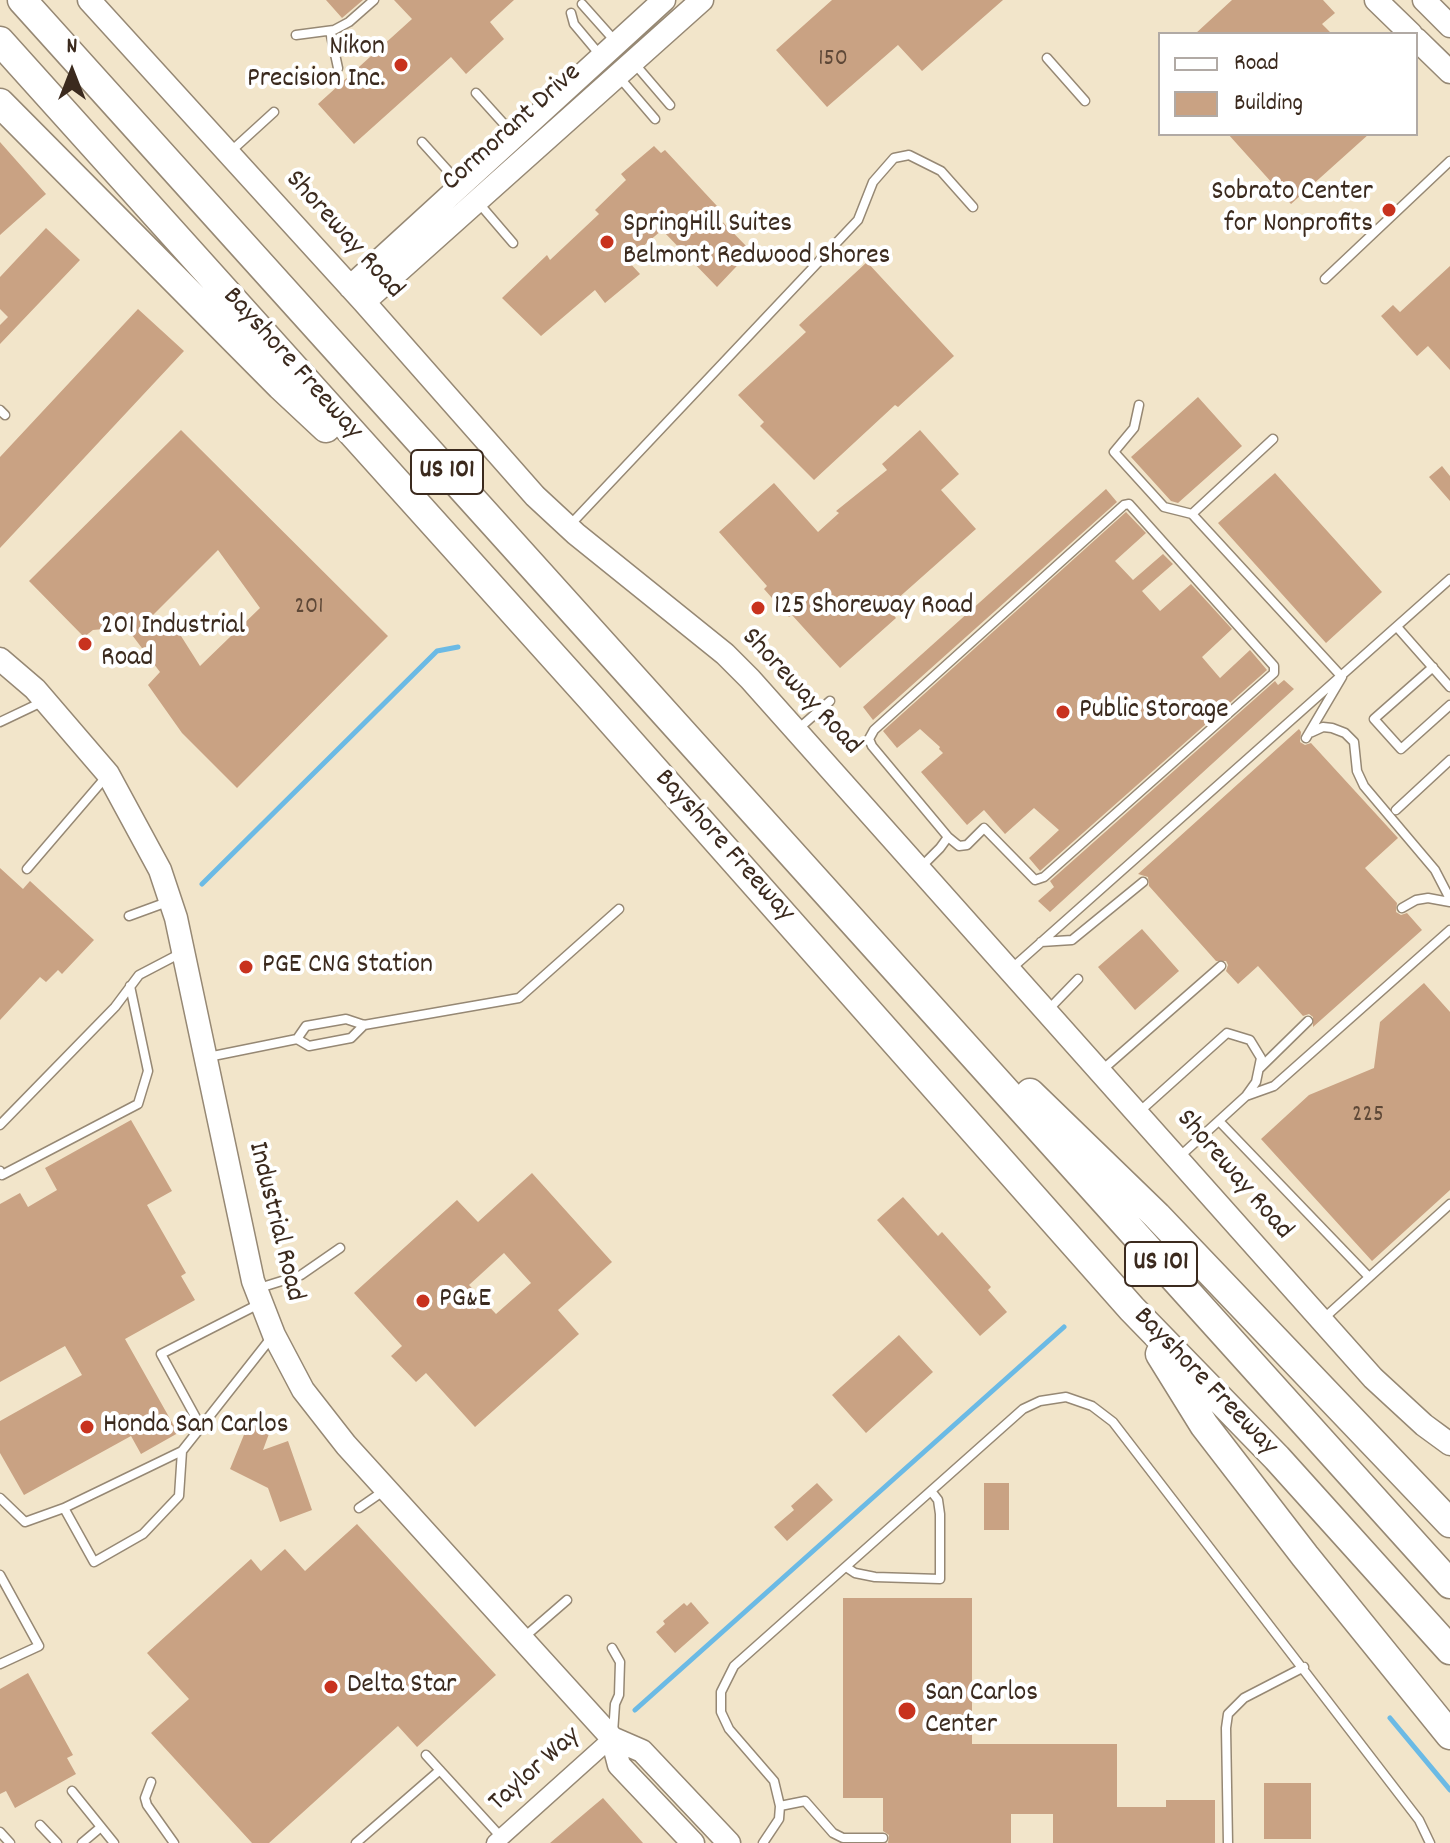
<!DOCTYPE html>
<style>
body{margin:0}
#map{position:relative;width:1450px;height:1843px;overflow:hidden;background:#f2e5ca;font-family:Dekko,sans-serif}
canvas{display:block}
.legend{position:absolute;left:1158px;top:32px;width:260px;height:104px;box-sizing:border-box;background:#fff;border:2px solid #b1aaa5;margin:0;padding:10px 14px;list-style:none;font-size:24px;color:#3b2a1e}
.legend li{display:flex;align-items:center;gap:16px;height:40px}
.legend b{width:40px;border:2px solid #b1aaa5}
.north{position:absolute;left:32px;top:32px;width:80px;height:80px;-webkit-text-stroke:6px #fff;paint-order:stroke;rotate:0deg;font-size:22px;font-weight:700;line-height:32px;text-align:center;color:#3b2a1e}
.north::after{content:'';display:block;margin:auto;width:28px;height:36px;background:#3b2a1e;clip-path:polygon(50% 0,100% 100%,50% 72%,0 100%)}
</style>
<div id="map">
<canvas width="1450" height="1843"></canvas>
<ul class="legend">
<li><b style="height:10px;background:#fff"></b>Road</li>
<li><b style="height:22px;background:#c9a283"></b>Building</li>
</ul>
<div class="north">N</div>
</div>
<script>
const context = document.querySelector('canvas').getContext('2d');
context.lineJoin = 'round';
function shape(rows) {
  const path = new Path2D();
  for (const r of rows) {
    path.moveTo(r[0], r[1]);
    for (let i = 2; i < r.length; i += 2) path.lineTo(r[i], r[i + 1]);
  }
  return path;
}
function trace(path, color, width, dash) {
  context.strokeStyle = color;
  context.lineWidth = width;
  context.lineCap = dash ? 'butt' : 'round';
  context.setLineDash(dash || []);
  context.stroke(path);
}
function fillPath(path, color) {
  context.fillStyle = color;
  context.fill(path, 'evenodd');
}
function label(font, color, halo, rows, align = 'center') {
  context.font = font + ' Dekko,sans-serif';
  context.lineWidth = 8;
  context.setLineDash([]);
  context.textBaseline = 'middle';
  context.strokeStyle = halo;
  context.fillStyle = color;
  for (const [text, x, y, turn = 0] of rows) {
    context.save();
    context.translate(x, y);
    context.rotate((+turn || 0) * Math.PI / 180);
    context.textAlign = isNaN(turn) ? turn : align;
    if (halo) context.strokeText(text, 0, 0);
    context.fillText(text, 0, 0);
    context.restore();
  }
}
trace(shape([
 [202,884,437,651,458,647],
 [635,1710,1064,1327],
 [1390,1718,1450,1790]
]), '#6bbae5', 5);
fillPath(shape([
 [326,0,363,0,342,18],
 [394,0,514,0,490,22,504,39,466,74,451,57,354,144,318,104,412,19],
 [832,0,1003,0,922,71,898,45,827,107,776,50],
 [1232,0,1323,0,1335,13,1322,24,1332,34,1195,34],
 [1228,134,1369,134,1291,204],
 [0,142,46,194,0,235],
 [654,146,661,153,665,150,717,206,711,210,751,251,717,287,662,230,627,260,640,274,605,303,595,290,541,336,502,298,547,255,550,260,599,214,595,210,626,180,621,174],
 [46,228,80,260,0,344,0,325,8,317,0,309,0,277],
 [867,262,954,356,898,407,895,405,814,480,760,426,764,422,738,395,806,332,799,325],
 [1450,266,1450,370,1428,346,1417,356,1381,316,1393,305,1400,312],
 [138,309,184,351,0,548,0,457],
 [1198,397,1242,446,1178,503,1171,501,1131,457],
 [181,430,388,636,237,788,182,733,148,685,160,672,126,627,93,630,84,637,29,581],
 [218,550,260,608,200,666,181,636,188,619,147,621],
 [920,430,959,474,941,490,976,529,887,608,896,618,840,668,792,615,789,617,764,589,767,586,719,532,774,483,818,532,839,513,836,511,887,470,882,464],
 [1442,466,1450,476,1450,501,1429,477],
 [1275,473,1382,592,1326,643,1218,523],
 [1106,489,1117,502,873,720,863,707],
 [1126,512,1146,533,1115,561,1133,580,1163,554,1173,564,1142,591,1160,611,1191,584,1232,629,1202,657,1220,678,1250,650,1267,670,1040,871,1029,858,1059,830,1034,808,1005,834,984,810,967,825,921,772,943,753,939,749,940,747,920,729,897,748,883,731],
 [1284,680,1294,689,1050,912,1038,901,1054,887,1050,881,1275,681,1278,685],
 [1299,729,1301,732,1300,742,1305,745,1311,743,1398,838,1365,868,1397,903,1396,912,1401,915,1407,913,1422,930,1313,1027,1313,1017,1309,1014,1303,1016,1258,966,1238,984,1226,971,1228,965,1226,961,1216,961,1149,886,1148,877,1138,874],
 [0,868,23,889,30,881,94,940,62,974,58,970,46,982,40,977,0,1020],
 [1142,929,1179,971,1135,1010,1098,967],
 [1424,983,1450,1012,1450,1190,1372,1261,1261,1139,1309,1095,1374,1068,1380,1022],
 [131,1120,172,1191,147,1205,186,1273,181,1276,195,1300,125,1339,178,1433,141,1454,131,1436,24,1495,0,1453,0,1421,82,1375,65,1346,0,1382,0,1204,20,1193,28,1207,57,1190,45,1168],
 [532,1173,612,1262,558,1310,579,1334,475,1427,426,1373,416,1382,391,1356,402,1346,354,1293,457,1200,478,1222],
 [504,1253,531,1283,496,1314,469,1285],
 [903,1197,938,1236,942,1232,991,1287,988,1290,1007,1312,980,1336,877,1220],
 [899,1335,933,1372,866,1433,832,1395],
 [250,1420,270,1431,263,1450,288,1441,312,1510,280,1522,268,1488,230,1469],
 [817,1483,833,1500,787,1541,774,1527,794,1510,791,1506],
 [984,1483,1009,1483,1009,1530,984,1530],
 [357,1524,496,1675,417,1747,398,1726,269,1843,252,1843,151,1733,189,1699,147,1653,251,1559,261,1571,285,1549,305,1571],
 [843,1598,972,1598,972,1744,1117,1744,1117,1807,1166,1807,1166,1800,1215,1800,1215,1843,1053,1843,1053,1814,1011,1814,1011,1843,888,1843,889,1835,883,1831,883,1798,843,1798],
 [691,1602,709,1623,675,1653,656,1632,665,1624,663,1621,684,1603,687,1606],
 [28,1673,73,1755,67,1758,76,1774,15,1808,6,1791,0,1794,0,1689],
 [1264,1783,1311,1783,1311,1839,1264,1839],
 [603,1798,643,1843,550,1843,591,1808]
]), '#c9a283');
const lane = shape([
 [582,4,615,41],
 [571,13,574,24,600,55],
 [330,31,338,68],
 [296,35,334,30,349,22,374,0],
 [1047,58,1085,101],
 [634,63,670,105],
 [619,77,655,119],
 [476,93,513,134],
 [422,142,459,183],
 [229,153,274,112],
 [477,201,513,243],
 [1325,279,1450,161],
 [1139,405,1134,428,1114,452,1164,507,1192,514],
 [0,410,5,415],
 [1273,439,1192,514,1342,677,1306,738],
 [570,525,858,220,873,182,894,158,909,155,941,171,973,207],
 [1397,627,1450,687],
 [1433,667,1374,719,1401,749,1450,705],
 [0,722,42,702],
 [797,730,830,701],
 [1312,732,1323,727,1332,728,1345,733,1354,742,1357,771,1364,786,1435,870,1450,899],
 [1396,810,1450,760],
 [920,868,940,848,948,837,872,746,869,739,874,730,1124,505,1129,504,1274,666,1274,673,1044,877,1035,880,984,828,967,845,959,846,948,837],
 [27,869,105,778],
 [1402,908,1416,900,1428,898,1450,902],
 [129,916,170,901],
 [1041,942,1072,940,1143,882],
 [1011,969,1450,579],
 [1048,1010,1078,979],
 [364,1025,351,1038,309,1046,297,1039,306,1026,346,1019,364,1025,519,998,619,909],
 [208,1057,297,1039],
 [1260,1068,1308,1021],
 [1101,1071,1221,966],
 [1139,1112,1227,1033,1250,1040,1261,1058,1256,1082,1246,1096],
 [1219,1121,1369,1277],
 [0,1125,115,1007,139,975,183,952],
 [1178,1158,1246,1096,1274,1086,1450,930],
 [0,1171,2,1175,138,1104,148,1071,130,986],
 [256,1289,301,1275,340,1248],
 [259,1304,161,1354,201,1427,271,1338],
 [1322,1320,1450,1204],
 [182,1451,179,1496,143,1534,94,1562,64,1508,182,1451,201,1427],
 [0,1498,25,1522,64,1508],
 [359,1508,385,1490],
 [846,1567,855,1573,875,1577,940,1579,940,1514,938,1500,931,1491],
 [0,1575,39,1646,0,1664],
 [522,1639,567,1600],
 [612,1648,620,1662,619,1695,615,1704,613,1733],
 [426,1755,501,1837],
 [151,1782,145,1798,147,1805,174,1843],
 [72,1791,114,1843],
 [780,1806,805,1801,833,1833,843,1838,883,1838],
 [40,1825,57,1843],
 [0,1832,10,1843],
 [82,1843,101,1827],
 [356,1843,440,1770],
 [763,1843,779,1819,780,1806,774,1781,729,1729,721,1712,721,1692,734,1666,1023,1409,1040,1401,1066,1397,1092,1406,1113,1422,1419,1820,1430,1843],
 [1228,1843,1226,1728,1228,1714,1244,1698,1304,1667]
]);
const street = shape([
 [495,1843,612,1738]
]);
const secondary = shape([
 [89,0,364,302,535,496,576,534,725,654,750,679,1373,1378,1424,1425,1450,1444],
 [1376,0,1411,34],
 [1424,0,1450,26],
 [1416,39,1450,72],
 [350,287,664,0],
 [364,302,702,0],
 [0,659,35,689,108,774,160,870,176,918,253,1281,274,1335,303,1390,346,1445,612,1738,642,1751,729,1843],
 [612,1738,619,1765,693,1843]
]);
const highway = shape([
 [22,0,1450,1584],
 [0,41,590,697,1132,1309,1277,1458,1450,1650],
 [0,103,281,386,326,428],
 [1030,1093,1157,1216,1450,1523],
 [1160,1354,1204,1425,1305,1556,1450,1735]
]);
trace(lane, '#968874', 11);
trace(street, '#968874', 19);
trace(secondary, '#968874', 25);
trace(highway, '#968874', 31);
trace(lane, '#fff', 8);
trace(street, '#fff', 16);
trace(secondary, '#fff', 22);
trace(highway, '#fff', 28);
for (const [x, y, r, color] of [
 [401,65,8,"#c8321e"],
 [1389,210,8,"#c8321e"],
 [607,242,8,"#c8321e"],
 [758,608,8,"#c8321e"],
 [85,644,8,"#c8321e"],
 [1063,712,8,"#c8321e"],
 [246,967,8,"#c8321e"],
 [423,1301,8,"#c8321e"],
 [87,1427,8,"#c8321e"],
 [331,1687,8,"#c8321e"],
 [907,1711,10,"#c8321e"]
]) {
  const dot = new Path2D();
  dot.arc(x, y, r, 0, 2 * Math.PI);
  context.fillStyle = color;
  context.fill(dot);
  trace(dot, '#fff', 3);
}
label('24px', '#5e4837', null, [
 ["150",833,61],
 ["201",309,609],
 ["225",1368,1117]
]);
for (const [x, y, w] of [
 [447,472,72],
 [1161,1264,72]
]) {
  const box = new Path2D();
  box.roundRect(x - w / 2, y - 22, w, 44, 6);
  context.fillStyle = '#fff';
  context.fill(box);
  trace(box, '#3b2a1e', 2);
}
label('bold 26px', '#3b2a1e', null, [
 ["US 101",447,472],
 ["US 101",1161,1264]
]);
label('28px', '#3b2a1e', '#fff', [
 ["Nikon",385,49,"right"],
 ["Precision Inc.",385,81,"right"],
 ["Sobrato Center",1373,194,"right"],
 ["for Nonprofits",1373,226,"right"],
 ["SpringHill Suites",623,226],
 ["Belmont Redwood Shores",623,258],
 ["125 Shoreway Road",774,608],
 ["201 Industrial",101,628],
 ["Road",101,660],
 ["Public Storage",1079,712],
 ["PGE CNG Station",262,967],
 ["PG&E",439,1301],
 ["Honda San Carlos",103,1427],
 ["Delta Star",347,1687],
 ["San Carlos",925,1695],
 ["Center",925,1727]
], 'left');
label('28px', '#3b2a1e', '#fff', [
 ["Cormorant Drive",513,129,-42],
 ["Shoreway Road",343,236,48],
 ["Bayshore Freeway",291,365,48],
 ["Shoreway Road",800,693,47],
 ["Bayshore Freeway",723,847,48],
 ["Shoreway Road",1233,1176,49],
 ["Industrial Road",274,1222,76],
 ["Bayshore Freeway",1204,1383,46],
 ["Taylor Way",536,1771,-42]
]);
</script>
